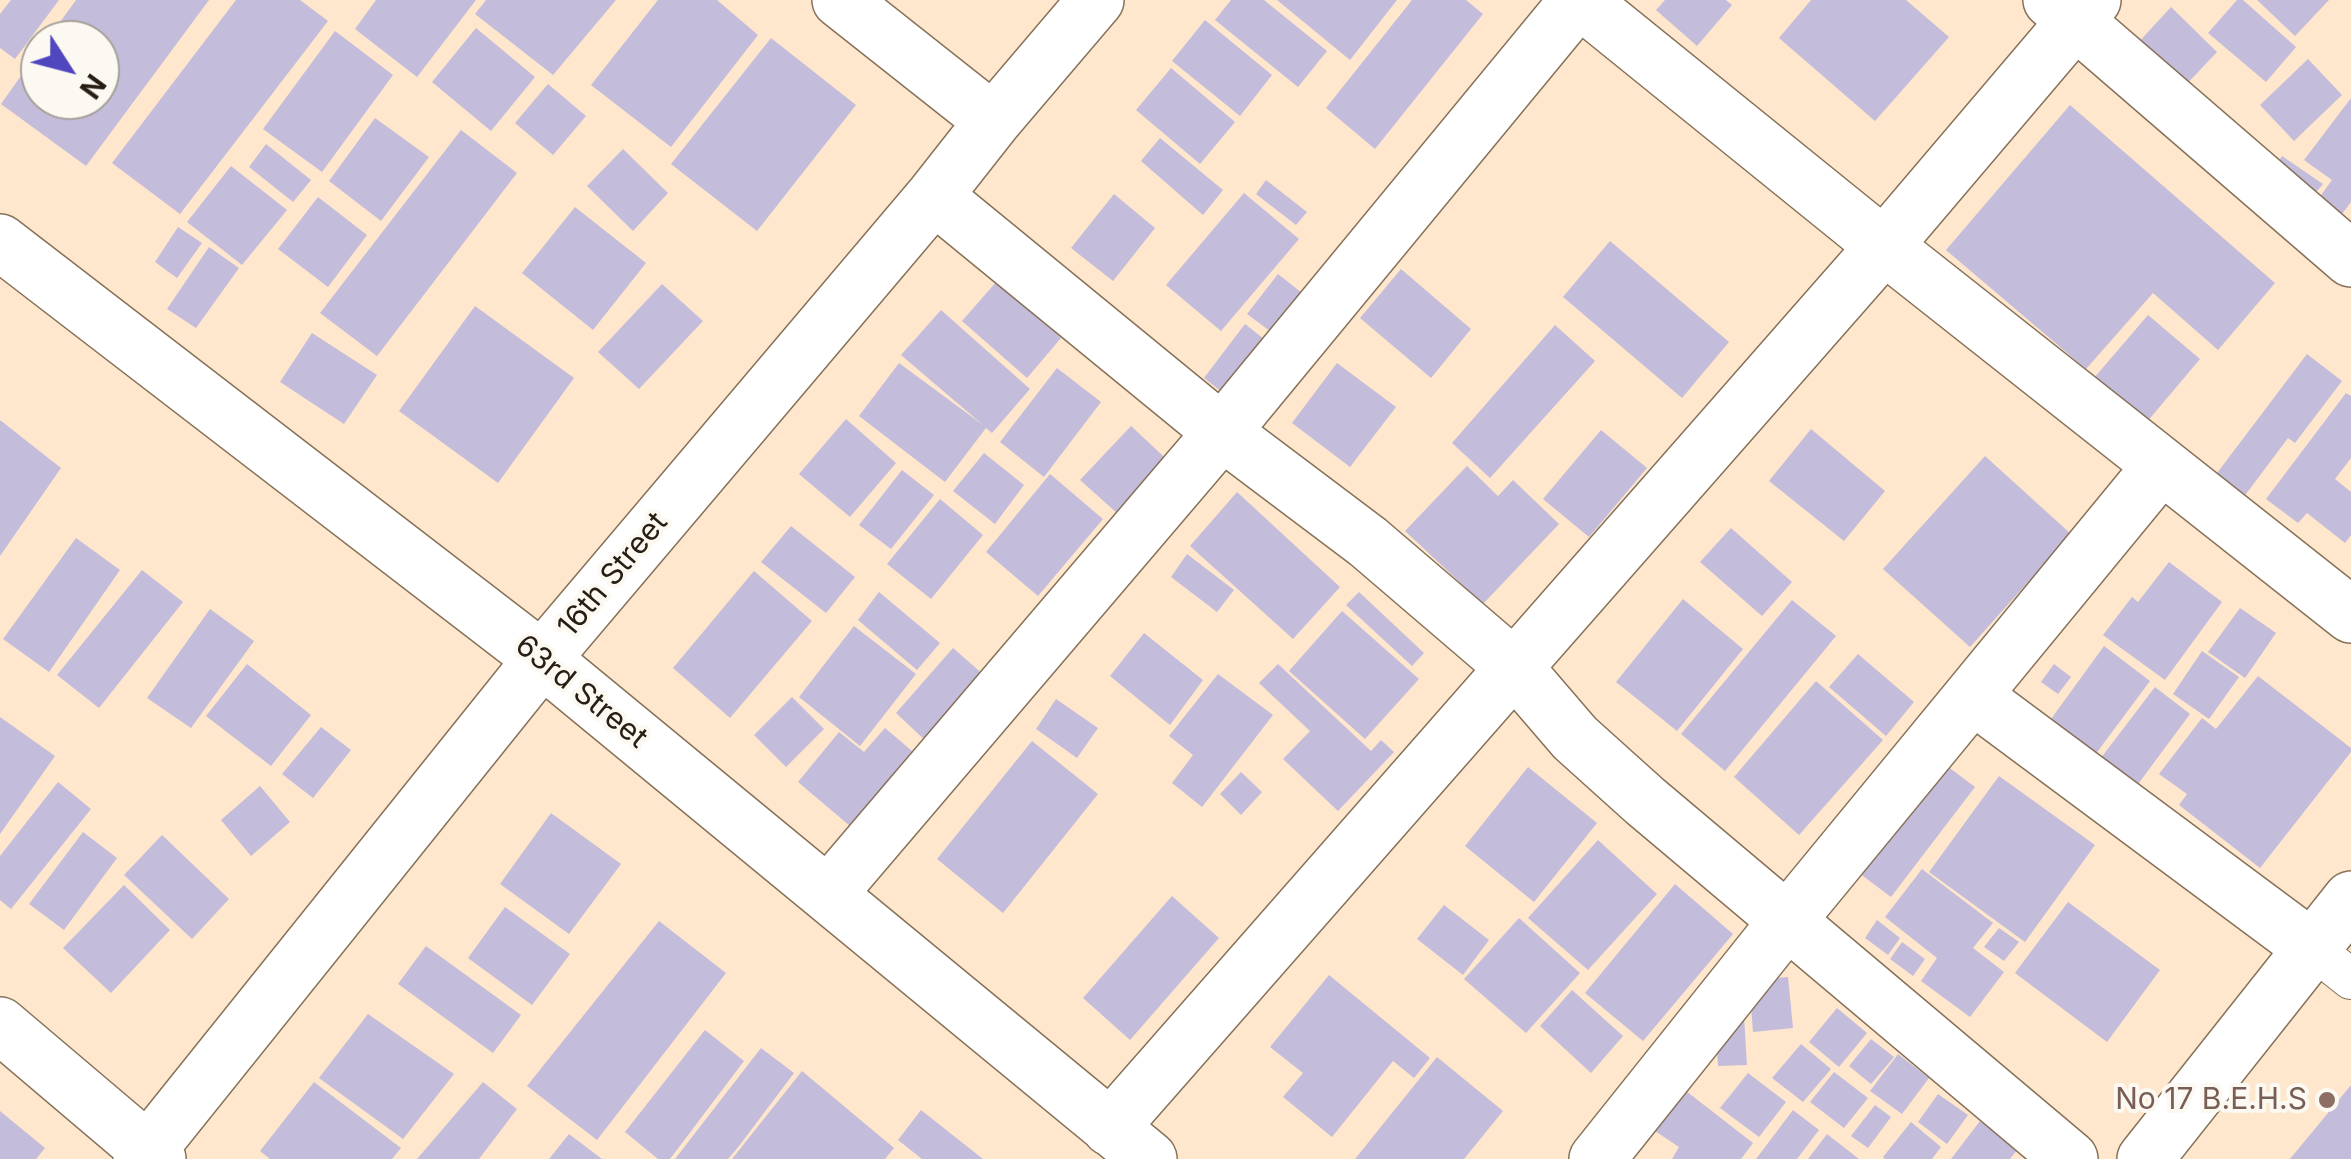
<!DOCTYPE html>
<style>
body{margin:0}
#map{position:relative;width:2351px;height:1159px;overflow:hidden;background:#fee7cc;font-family:Inter,sans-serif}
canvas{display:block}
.north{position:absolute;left:20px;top:20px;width:100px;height:100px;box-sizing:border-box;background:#fcf8f2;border:2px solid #a6a099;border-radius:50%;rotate:126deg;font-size:28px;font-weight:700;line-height:40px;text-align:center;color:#261d13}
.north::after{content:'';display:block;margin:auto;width:35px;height:45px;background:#5047be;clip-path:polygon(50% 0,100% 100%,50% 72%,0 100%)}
</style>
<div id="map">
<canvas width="2351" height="1159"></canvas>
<div class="north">N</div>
</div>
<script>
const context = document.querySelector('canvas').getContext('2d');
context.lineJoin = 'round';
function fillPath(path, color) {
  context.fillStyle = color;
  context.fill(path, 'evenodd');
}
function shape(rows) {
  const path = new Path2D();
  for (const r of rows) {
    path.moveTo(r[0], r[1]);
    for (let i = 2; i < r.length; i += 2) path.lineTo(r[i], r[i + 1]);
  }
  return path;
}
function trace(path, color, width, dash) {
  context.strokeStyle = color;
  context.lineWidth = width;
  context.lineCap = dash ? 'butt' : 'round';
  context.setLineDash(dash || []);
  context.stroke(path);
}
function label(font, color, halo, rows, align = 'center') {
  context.font = font + ' Inter,sans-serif';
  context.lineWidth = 8;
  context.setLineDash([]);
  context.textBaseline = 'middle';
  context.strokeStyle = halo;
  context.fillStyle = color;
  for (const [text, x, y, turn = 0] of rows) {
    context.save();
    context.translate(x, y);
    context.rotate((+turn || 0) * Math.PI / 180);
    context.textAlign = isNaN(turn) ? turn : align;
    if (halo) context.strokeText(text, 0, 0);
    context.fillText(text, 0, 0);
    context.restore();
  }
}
fillPath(shape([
 [11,0,59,0,15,59,0,48,0,14],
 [76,0,209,0,86,166,1,104,40,49,40,100,100,100,100,40,47,40],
 [236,0,300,0,328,21,180,214,112,163],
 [376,0,476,0,417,77,355,29],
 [486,0,616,0,553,75,475,14],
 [658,0,717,0,758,35,671,147,591,85],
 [1231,0,1264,0,1327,51,1298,87,1215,20],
 [1277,0,1397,0,1350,60],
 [1412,0,1466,0,1483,14,1375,149,1326,108],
 [1665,0,1726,0,1732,5,1697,46,1656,10],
 [1811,0,1906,0,1949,37,1875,121,1779,38],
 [2237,0,2243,0,2296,47,2266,82,2208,33],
 [2257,0,2329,0,2295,36],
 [2171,7,2217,52,2183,88,2136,45],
 [1205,20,1272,75,1240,116,1172,61],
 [476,28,535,77,491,131,432,82],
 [335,31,393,75,322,172,263,129],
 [771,38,856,105,757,231,671,164],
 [2308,59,2342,95,2294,141,2260,105],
 [1171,68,1235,122,1200,164,1136,110],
 [548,84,586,116,553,155,515,123],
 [2351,98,2351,202,2342,214,2319,198,2332,180,2304,160],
 [2070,105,2275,283,2218,350,2153,293,2086,369,1946,250],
 [375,118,429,157,381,221,329,181],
 [461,130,517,173,377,356,320,313],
 [1160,138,1223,190,1203,215,1141,161],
 [266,144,311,180,293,202,249,167],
 [623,149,668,193,633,231,587,186],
 [2282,156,2323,184,2313,196,2274,168],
 [231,166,287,210,242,265,187,222],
 [1266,180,1307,212,1296,225,1256,194],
 [1244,193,1299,239,1221,331,1166,285],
 [1114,194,1155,228,1113,281,1071,248],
 [318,197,367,235,328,287,278,249],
 [575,207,646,263,593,330,522,273],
 [178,227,202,243,177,278,155,262],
 [1610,241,1729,342,1682,398,1563,297],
 [209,247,239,268,196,328,167,309],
 [1401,269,1471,329,1431,378,1360,318],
 [1278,274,1316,304,1286,343,1247,314],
 [997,281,1061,338,1027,378,962,321],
 [662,284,703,321,639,389,598,352],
 [475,306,574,378,498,483,399,411],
 [941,310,1030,389,992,433,986,428,945,482,859,416,899,363,983,425,901,355],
 [2148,315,2200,359,2146,423,2094,378],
 [1245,324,1278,350,1237,404,1204,378],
 [1555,325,1595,361,1490,478,1452,443],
 [312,333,377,375,344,424,280,382],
 [2307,354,2342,381,2295,443,2288,438,2234,510,2205,489],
 [1337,363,1396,407,1350,467,1292,423],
 [1057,368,1101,402,1044,477,1000,442],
 [2346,393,2351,396,2351,458,2335,479,2351,492,2351,535,2345,543,2307,513,2298,523,2266,499],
 [846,419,896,463,850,517,799,474],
 [0,420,61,468,0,556],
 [1131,426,1176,468,1127,522,1080,480],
 [1811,429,1885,491,1844,541,1769,481],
 [1601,430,1647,468,1589,537,1543,499],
 [984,453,1024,485,995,524,953,491],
 [1985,456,2071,534,1970,647,1883,569],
 [1467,466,1498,496,1513,480,1559,524,1483,604,1405,531],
 [902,470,934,495,891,549,859,525],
 [1050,474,1103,519,1038,596,986,552],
 [1237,492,1340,587,1293,639,1190,546],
 [940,499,983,535,931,599,887,564],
 [791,526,855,577,826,613,761,562],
 [1731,528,1792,582,1762,616,1700,562],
 [76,538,120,570,49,672,3,639],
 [1187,554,1234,590,1217,612,1171,577],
 [2169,562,2222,602,2165,680,2103,635,2132,597,2138,602],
 [142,570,183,602,99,708,57,675],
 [754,571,812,621,730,718,673,668],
 [879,592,940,643,917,670,858,620],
 [1359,592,1424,653,1412,666,1346,605],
 [1683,599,1743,649,1677,731,1616,682],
 [1792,600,1836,636,1725,771,1681,734],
 [2240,608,2276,633,2245,678,2208,652],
 [210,609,254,641,191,728,147,698],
 [1342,611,1419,679,1365,739,1289,671],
 [854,626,916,674,860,746,799,697],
 [1144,633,1203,680,1170,725,1110,676],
 [2104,646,2150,681,2089,763,2043,730],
 [953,648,985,676,928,743,896,713],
 [2202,651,2239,677,2209,719,2173,694],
 [1858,654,1914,702,1886,736,1829,687],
 [247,664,311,715,271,766,206,716],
 [1278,664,1371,751,1381,740,1394,752,1338,811,1283,759,1310,731,1259,683],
 [2054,664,2071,677,2058,694,2041,682],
 [1218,674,1273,715,1202,807,1172,783,1193,755,1169,736],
 [2258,676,2351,748,2351,752,2260,868,2179,805,2187,794,2159,774,2202,718,2216,729],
 [1816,681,1883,740,1799,835,1734,777],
 [2155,687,2190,714,2130,795,2094,767],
 [792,697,824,729,786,767,754,735],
 [1056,699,1098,728,1077,758,1036,729],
 [0,717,55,756,0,834],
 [321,727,351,750,313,798,282,774],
 [885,728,912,751,850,826,798,782,839,732,864,752],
 [1032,741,1098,794,1003,913,937,859],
 [1939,760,1975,787,1891,897,1855,870],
 [1528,767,1597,823,1534,902,1465,846],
 [1241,772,1262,792,1241,815,1220,794],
 [1999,776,2095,845,2025,942,1929,872],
 [58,782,91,809,11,909,0,900,0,856],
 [260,786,290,822,251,856,221,820],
 [551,813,621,864,569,934,500,884],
 [83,832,117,858,64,930,29,904],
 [162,835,229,899,192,939,124,875],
 [1598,840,1657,894,1588,970,1528,918],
 [1922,869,1993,923,1973,948,2004,972,1970,1017,1921,981,1937,958,1885,917],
 [1675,884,1733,934,1643,1041,1585,993],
 [124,885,170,930,111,993,63,948],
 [1172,896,1219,938,1130,1040,1083,998],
 [2068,902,2160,970,2107,1042,2015,973],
 [1444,905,1489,940,1463,975,1417,939],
 [505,907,570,954,532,1005,468,958],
 [1519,918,1580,973,1526,1033,1464,979],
 [1877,920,1900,938,1888,955,1865,938],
 [659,921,726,973,597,1140,527,1086],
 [1999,928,2019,942,2004,961,1984,947],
 [1902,942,1925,959,1913,976,1890,959],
 [426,946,521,1015,493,1053,398,984],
 [1329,975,1430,1058,1414,1078,1393,1061,1332,1137,1283,1097,1303,1073,1270,1047],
 [1788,977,1793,1028,1753,1032,1749,980],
 [1572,990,1623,1036,1591,1073,1540,1026],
 [1837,1008,1867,1033,1839,1067,1809,1042],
 [368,1014,454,1074,403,1139,319,1078],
 [1744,1016,1747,1065,1718,1066,1715,1017],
 [705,1030,744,1061,670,1159,658,1159,625,1132],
 [1871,1039,1894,1057,1871,1084,1849,1066],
 [1801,1044,1831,1069,1803,1102,1772,1078],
 [761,1048,794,1073,739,1146,728,1159,675,1159],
 [1898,1054,1929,1078,1902,1114,1870,1091],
 [1437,1057,1503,1111,1464,1159,1355,1159],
 [802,1071,894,1148,885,1159,732,1159],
 [1834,1072,1868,1098,1844,1128,1810,1102],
 [1748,1073,1786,1102,1759,1137,1720,1108],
 [314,1082,401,1148,392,1159,270,1159,260,1151],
 [483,1082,517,1109,479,1159,417,1159],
 [1677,1084,1753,1143,1741,1159,1672,1159,1679,1147,1649,1127],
 [2351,1085,2351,1159,2290,1159],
 [1938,1094,1968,1115,1947,1144,1918,1122],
 [1875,1105,1891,1117,1868,1148,1851,1136],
 [921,1110,983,1159,922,1159,898,1140],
 [1793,1110,1819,1130,1797,1159,1756,1159],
 [0,1111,45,1148,36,1159,0,1159],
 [1980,1121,2017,1150,2010,1159,1951,1159],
 [1911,1122,1941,1147,1932,1159,1885,1159,1883,1157],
 [569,1134,602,1159,549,1159],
 [1827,1134,1859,1159,1808,1159]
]), '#c4bcdb');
const lane = shape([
 [2312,948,2351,979]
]);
const street = shape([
 [840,0,993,121],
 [1580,0,1884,246,2351,615],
 [2051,0,2351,259],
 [934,196,1222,432,1368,542,1514,667,1575,738,1645,801,2070,1159],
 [0,242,542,659,1149,1159],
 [1973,696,2312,948],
 [829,893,1222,432,1578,0],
 [0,1025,158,1159],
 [1110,1128,1884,246,2093,0],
 [141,1159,542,659,934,196,993,121,1096,0],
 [1597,1159,1787,921,2161,466],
 [2145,1159,2351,899]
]);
trace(lane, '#867159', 42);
trace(street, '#867159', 58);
trace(lane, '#fff', 40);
trace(street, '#fff', 55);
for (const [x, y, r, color] of [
 [2327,1100,10,"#8d6e63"]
]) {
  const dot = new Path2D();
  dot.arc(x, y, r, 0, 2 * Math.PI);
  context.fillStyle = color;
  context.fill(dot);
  trace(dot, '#fcf8f2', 4);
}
label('30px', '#261d13', '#fcf8f2', [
 ["16th Street",613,575,-50],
 ["63rd Street",581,692,39]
]);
label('30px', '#785e54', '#fcf8f2', [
 ["No 17 B.E.H.S",2307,1100]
], 'right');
</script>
